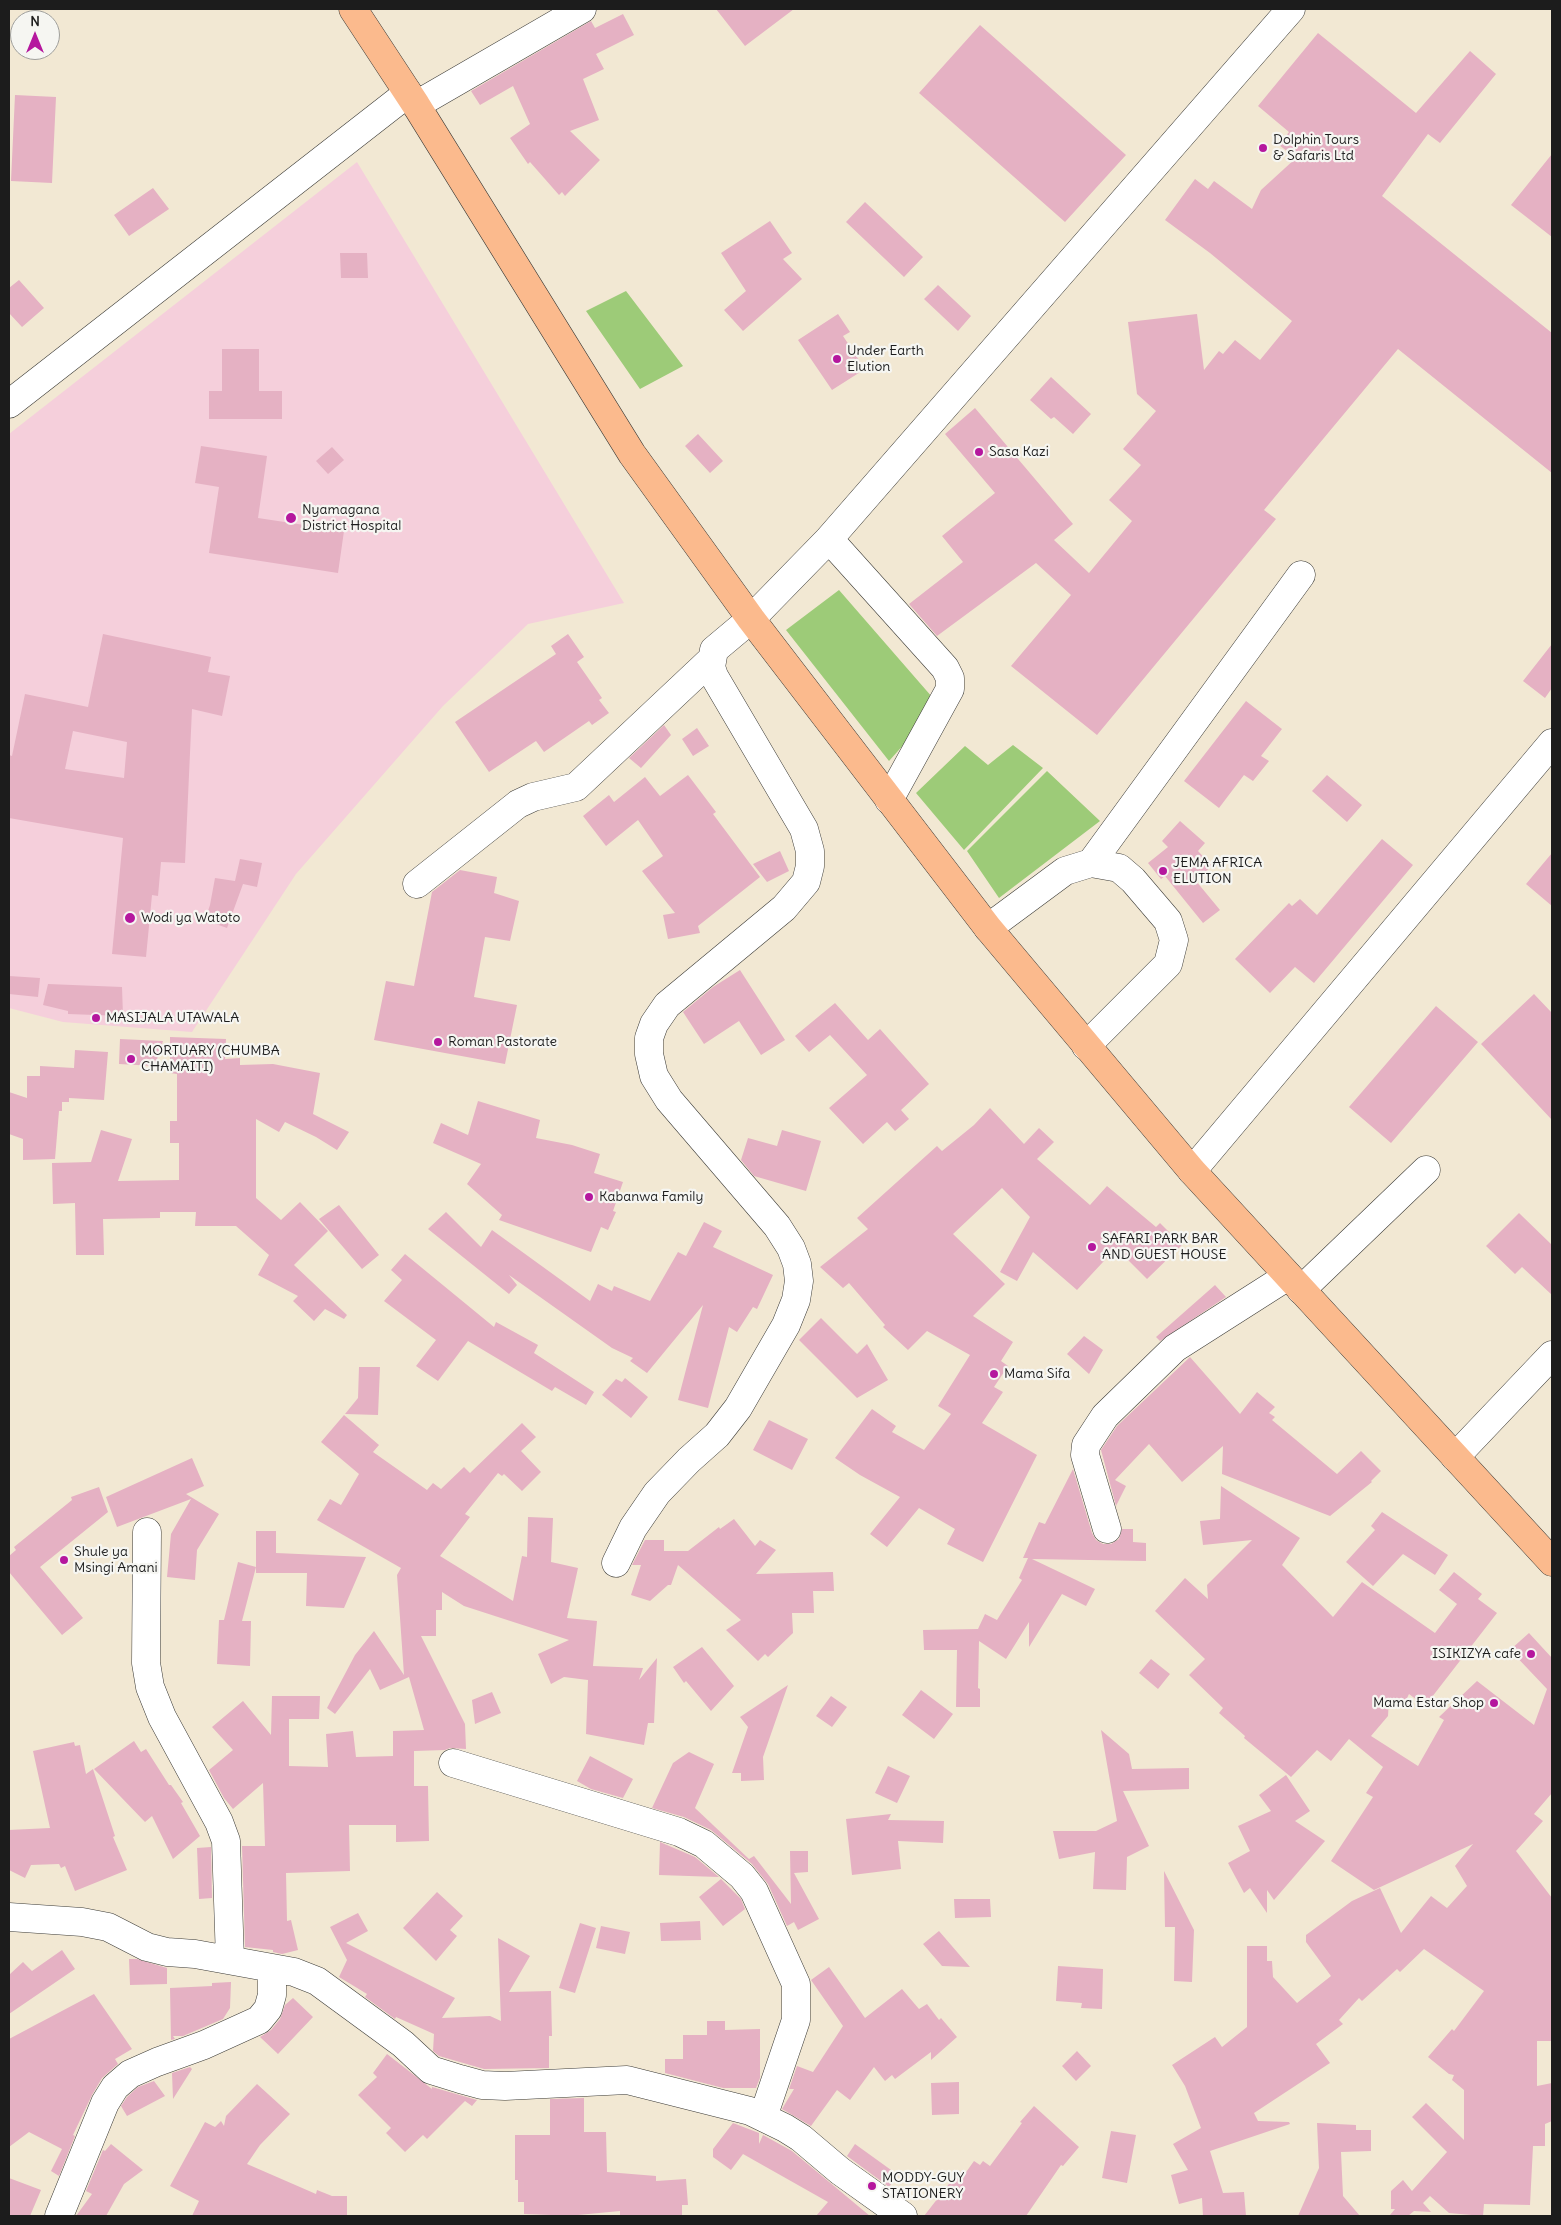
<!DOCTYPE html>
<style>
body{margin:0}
#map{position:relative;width:1561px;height:2225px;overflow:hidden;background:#f2e8d3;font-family:Delius,sans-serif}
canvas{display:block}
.frame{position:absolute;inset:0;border:10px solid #1c1c1c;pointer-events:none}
.north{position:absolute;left:10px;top:10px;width:50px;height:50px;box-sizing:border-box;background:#f6f6f2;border:1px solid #9f9f9c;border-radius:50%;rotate:0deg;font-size:14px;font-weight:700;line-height:20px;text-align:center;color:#1c1c1c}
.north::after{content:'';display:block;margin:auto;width:18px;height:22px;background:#b5179e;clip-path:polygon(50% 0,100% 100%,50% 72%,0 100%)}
</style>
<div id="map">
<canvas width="1561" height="2225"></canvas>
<div class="frame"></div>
<div class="north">N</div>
</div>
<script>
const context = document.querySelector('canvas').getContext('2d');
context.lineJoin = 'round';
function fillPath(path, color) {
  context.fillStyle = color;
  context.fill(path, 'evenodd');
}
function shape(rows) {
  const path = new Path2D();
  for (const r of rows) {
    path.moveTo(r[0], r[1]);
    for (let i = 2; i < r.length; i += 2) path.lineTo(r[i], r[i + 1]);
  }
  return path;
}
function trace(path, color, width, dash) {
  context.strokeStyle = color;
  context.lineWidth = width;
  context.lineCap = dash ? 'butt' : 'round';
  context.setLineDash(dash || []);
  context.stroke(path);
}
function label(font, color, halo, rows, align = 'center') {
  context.font = font + ' Delius,sans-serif';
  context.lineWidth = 4.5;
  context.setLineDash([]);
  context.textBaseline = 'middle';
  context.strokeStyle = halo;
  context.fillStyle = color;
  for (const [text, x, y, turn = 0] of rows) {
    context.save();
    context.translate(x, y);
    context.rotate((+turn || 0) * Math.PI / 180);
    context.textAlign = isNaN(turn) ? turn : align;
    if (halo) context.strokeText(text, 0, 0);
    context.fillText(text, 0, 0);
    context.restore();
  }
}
fillPath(shape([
 [357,162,624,603,528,624,443,706,296,874,192,1032,63,1022,9,1008,9,434]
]), '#f5cfdb');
fillPath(shape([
 [626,291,683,366,640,389,586,311],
 [839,590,939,705,889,761,786,630],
 [1013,745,1043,768,964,850,916,793,965,746,988,765],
 [1047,771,1100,821,999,898,967,851]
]), '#9dcb78');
fillPath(shape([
 [716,9,794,9,745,46],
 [623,14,634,35,596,54,604,69,583,79,599,120,570,131,600,160,565,196,562,192,559,195,530,162,528,164,510,138,530,124,513,86,480,105,471,91,591,21,595,28],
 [980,25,1126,155,1065,222,919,93],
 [1318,33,1416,113,1470,51,1496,74,1440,143,1428,134,1382,196,1552,333,1552,473,1398,349,1264,510,1276,519,1097,735,1011,666,1071,595,1036,563,937,636,909,604,963,562,942,536,995,493,945,434,975,408,1073,524,1054,540,1089,573,1132,521,1109,500,1141,465,1123,449,1156,411,1137,394,1128,322,1197,314,1204,370,1219,351,1223,354,1235,340,1260,360,1292,321,1210,253,1165,220,1195,179,1208,189,1214,181,1252,209,1261,190,1296,158,1279,145,1289,132,1258,106],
 [15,95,56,97,52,183,11,181],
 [1552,154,1552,237,1511,205],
 [153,188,169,209,129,236,114,215],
 [865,202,923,257,904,277,846,222],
 [770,221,792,253,783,259,802,279,743,331,724,310,746,291,721,253],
 [340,253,367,253,368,278,341,278],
 [19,280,44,308,22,327,9,313,9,288],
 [938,285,971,316,958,331,924,299],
 [838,314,850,332,843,336,865,369,832,390,798,340],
 [222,349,259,349,259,391,282,391,282,419,209,419,209,391,222,391],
 [1051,377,1091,414,1073,434,1054,417,1051,419,1030,400],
 [698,434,723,461,710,473,685,446],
 [201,446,267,456,258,518,344,531,338,573,209,553,219,487,195,483],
 [332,447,344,460,328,474,316,461],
 [103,634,211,657,208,672,230,676,222,716,192,709,185,863,161,862,158,896,152,895,146,957,112,954,123,838,9,818,9,755,12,756,25,694,88,707],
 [73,731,127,742,124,778,65,769],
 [568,634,584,657,577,662,602,698,599,700,609,713,592,725,589,721,544,752,536,741,489,772,455,722,556,654,551,646],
 [1552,644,1552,688,1545,698,1523,681],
 [1246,701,1282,729,1261,756,1269,761,1253,781,1244,775,1219,808,1184,781],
 [664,725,671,735,641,768,629,758],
 [697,728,709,746,693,756,682,739],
 [688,775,716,812,713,814,760,877,698,926,700,933,668,939,663,915,675,913,642,871,663,856,638,820,606,846,583,816,609,795,614,802,645,777,660,796],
 [1327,775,1362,805,1347,822,1312,791],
 [1180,821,1205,843,1198,851,1212,866,1196,881,1220,910,1203,923,1165,876,1161,879,1148,863,1168,847,1162,841],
 [1382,839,1413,865,1314,983,1295,967,1270,993,1235,959,1289,903,1292,906,1300,899,1317,915],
 [780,851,789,871,767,882,753,864],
 [1552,853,1552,906,1526,884],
 [240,859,262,863,257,887,243,884,227,928,205,920,210,905,215,878,235,881],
 [460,870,497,877,494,893,519,901,510,941,485,937,474,997,517,1005,505,1064,374,1040,386,981,414,986,432,892],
 [740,970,785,1040,761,1055,739,1021,704,1044,683,1012,713,987],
 [9,976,40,978,38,997,9,994],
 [48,984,122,987,123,1016,68,1014,68,1011,43,1005],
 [1534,994,1552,1013,1552,1120,1481,1044],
 [835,1003,868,1040,880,1029,929,1084,901,1110,909,1119,895,1131,887,1122,863,1144,829,1108,867,1075,830,1035,809,1052,795,1036],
 [1436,1006,1478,1042,1391,1143,1349,1107],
 [170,1037,226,1039,225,1059,240,1058,240,1065,273,1064,320,1073,313,1114,349,1132,337,1150,316,1137,285,1122,279,1132,256,1119,256,1198,281,1220,300,1202,328,1231,294,1265,347,1315,344,1319,325,1309,314,1321,293,1301,298,1296,258,1275,269,1255,236,1226,195,1226,196,1212,160,1212,160,1218,103,1219,104,1255,76,1255,75,1203,53,1204,52,1163,91,1162,101,1130,132,1139,118,1181,179,1180,179,1143,170,1143,170,1121,177,1121,177,1074,170,1073],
 [120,1039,163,1041,155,1066,119,1064],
 [75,1050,108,1052,104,1100,69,1098,69,1102,62,1102,62,1111,59,1111,55,1159,23,1160,23,1139,9,1134,9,1092,27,1098,27,1076,40,1076,40,1066,74,1068],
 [478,1101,540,1120,536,1138,572,1145,600,1154,594,1173,623,1182,613,1211,616,1212,608,1230,601,1227,591,1252,499,1220,502,1215,467,1184,481,1164,433,1143,441,1123,468,1135],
 [990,1108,1024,1144,1039,1128,1054,1142,1037,1159,1090,1205,1107,1186,1156,1227,1160,1223,1182,1245,1147,1279,1116,1248,1077,1290,1033,1252,1017,1281,1000,1272,1030,1217,1002,1188,953,1234,1005,1284,973,1316,1013,1342,1001,1361,1008,1366,994,1387,1003,1392,982,1423,1037,1455,983,1562,947,1544,955,1529,919,1508,887,1547,870,1534,900,1497,860,1475,835,1458,872,1409,896,1426,892,1432,924,1450,951,1414,938,1406,970,1355,927,1331,908,1350,883,1327,885,1325,849,1283,843,1288,820,1267,868,1229,857,1218,937,1146,942,1151,974,1125],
 [782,1130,821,1141,806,1191,754,1176,741,1160,748,1138,777,1146],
 [339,1205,379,1255,362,1269,319,1219],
 [446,1212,481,1247,492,1230,590,1301,598,1284,612,1291,614,1286,650,1301,678,1252,686,1256,704,1222,722,1231,713,1247,773,1275,757,1309,753,1307,737,1332,729,1327,708,1408,678,1400,703,1305,647,1373,630,1361,633,1358,612,1348,509,1275,517,1285,509,1294,428,1229],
 [1519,1213,1552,1245,1552,1295,1522,1267,1515,1274,1486,1246],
 [405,1254,494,1327,496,1322,538,1345,534,1353,594,1392,586,1405,555,1387,552,1391,468,1341,438,1381,416,1366,436,1340,384,1301,402,1280,391,1270],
 [1215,1285,1226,1297,1160,1341,1156,1337],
 [821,1318,857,1354,867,1344,888,1380,857,1398,799,1340],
 [1084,1336,1103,1350,1089,1374,1067,1354],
 [1190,1357,1240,1414,1257,1392,1275,1407,1269,1413,1275,1417,1272,1420,1337,1474,1361,1451,1381,1471,1371,1481,1372,1482,1330,1516,1222,1474,1223,1446,1182,1482,1149,1444,1115,1480,1126,1486,1116,1506,1101,1450,1117,1426],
 [359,1367,380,1367,378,1415,345,1414,358,1398],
 [625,1378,648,1397,631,1418,602,1395,616,1379,622,1382],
 [344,1415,379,1445,373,1452,427,1490,433,1483,441,1489,464,1467,470,1473,522,1423,536,1437,521,1451,541,1472,522,1491,504,1474,502,1476,498,1473,465,1514,470,1517,440,1556,513,1601,522,1556,527,1557,528,1517,553,1518,551,1562,578,1568,567,1618,597,1621,593,1666,643,1668,639,1680,657,1658,654,1723,648,1723,644,1745,586,1734,588,1680,564,1677,551,1684,538,1654,569,1640,464,1606,442,1592,442,1610,436,1610,436,1636,421,1636,465,1724,466,1749,450,1748,445,1750,414,1751,414,1786,428,1786,429,1841,396,1842,396,1825,349,1825,350,1871,286,1873,287,1921,291,1920,298,1950,282,1954,273,1952,273,1950,245,1947,242,1846,265,1846,263,1783,233,1809,224,1798,209,1770,233,1750,212,1727,243,1701,271,1735,272,1696,320,1696,319,1719,289,1719,289,1766,328,1767,326,1734,353,1731,356,1757,393,1756,393,1731,424,1730,409,1677,380,1690,370,1669,335,1714,327,1708,355,1655,374,1631,404,1675,397,1575,401,1568,317,1520,330,1499,341,1505,359,1474,321,1442],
 [769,1420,808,1439,792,1470,753,1450],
 [192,1458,204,1486,186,1494,219,1514,197,1550,195,1580,167,1577,171,1534,191,1499,117,1527,106,1497],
 [1073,1469,1092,1533,1096,1540,1103,1544,1111,1544,1119,1539,1122,1529,1133,1529,1133,1542,1146,1543,1146,1561,1032,1559,1095,1589,1086,1606,1062,1594,1029,1647,1029,1622,1006,1659,979,1641,978,1688,980,1689,980,1707,956,1707,957,1650,924,1650,923,1630,978,1629,985,1614,997,1620,1022,1580,1019,1578,1028,1558,1023,1558,1039,1522,1045,1524],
 [1221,1486,1300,1538,1282,1565,1333,1617,1362,1582,1435,1633,1457,1604,1439,1590,1454,1572,1482,1594,1478,1599,1497,1613,1425,1706,1409,1694,1403,1706,1389,1699,1388,1716,1371,1736,1418,1766,1444,1720,1439,1717,1477,1681,1534,1725,1547,1689,1510,1650,1529,1633,1552,1658,1552,1793,1534,1814,1543,1821,1516,1851,1552,1898,1552,2041,1537,2041,1537,2086,1552,2083,1552,2121,1545,2124,1545,2146,1533,2146,1530,2205,1484,2204,1483,2216,1449,2213,1430,2196,1423,2203,1431,2212,1414,2211,1408,2216,1390,2215,1395,2209,1391,2209,1391,2191,1403,2180,1412,2191,1447,2152,1412,2117,1426,2103,1464,2140,1464,2090,1452,2080,1454,2075,1449,2074,1428,2057,1452,2029,1454,2031,1484,1991,1424,1949,1400,1972,1397,1969,1362,2001,1359,1998,1339,2020,1343,2024,1316,2044,1330,2063,1254,2113,1258,2121,1289,2122,1290,2124,1210,2151,1223,2193,1244,2192,1246,2216,1203,2216,1202,2198,1179,2204,1171,2175,1188,2170,1173,2144,1201,2128,1185,2086,1172,2065,1215,2037,1222,2047,1247,2027,1247,1946,1267,1946,1267,1961,1272,1961,1273,1977,1297,2003,1331,1976,1306,1942,1306,1935,1352,1901,1380,1888,1401,1933,1431,1896,1447,1908,1467,1886,1455,1866,1473,1844,1374,1890,1331,1861,1373,1797,1366,1793,1383,1767,1349,1739,1331,1761,1317,1750,1291,1777,1244,1738,1245,1736,1219,1713,1223,1708,1189,1675,1205,1659,1155,1611,1185,1578,1208,1599,1207,1585,1252,1540,1203,1545,1200,1521,1220,1519],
 [99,1487,108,1512,40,1567,83,1618,62,1635,9,1572,9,1556,16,1550,14,1547,72,1500,71,1497],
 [1382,1512,1448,1555,1435,1575,1403,1554,1373,1586,1346,1562,1375,1530,1371,1526],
 [734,1519,755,1546,760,1540,776,1550,756,1574,833,1572,834,1591,813,1591,814,1613,792,1613,793,1633,768,1657,765,1654,758,1661,726,1630,741,1620,678,1565,671,1585,668,1585,650,1601,631,1595,641,1565,632,1565,645,1540,664,1540,664,1551,688,1551,719,1527,720,1529],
 [256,1531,276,1531,276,1553,366,1557,344,1608,306,1606,307,1573,256,1573],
 [238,1562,256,1567,242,1621,251,1621,250,1666,217,1664,219,1620,224,1620],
 [702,1647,734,1686,711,1711,686,1681,684,1683,673,1667],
 [1151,1659,1170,1674,1158,1689,1139,1673],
 [788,1685,763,1757,764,1780,741,1781,741,1773,732,1773,748,1727,740,1717],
 [921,1690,953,1714,934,1739,902,1715],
 [492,1692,501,1713,475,1724,472,1700],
 [831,1696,847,1707,832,1727,816,1716],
 [1101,1730,1129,1754,1132,1769,1189,1768,1189,1789,1123,1791,1149,1846,1127,1857,1126,1890,1093,1889,1095,1852,1059,1859,1053,1831,1096,1831,1117,1821],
 [134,1741,141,1752,146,1749,169,1785,171,1785,183,1802,181,1803,200,1836,173,1859,152,1816,145,1822,94,1769],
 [74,1742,75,1746,80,1745,86,1774,93,1769,115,1836,113,1837,127,1870,75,1891,65,1866,61,1868,59,1864,31,1865,25,1878,9,1870,9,1830,50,1828,33,1751],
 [689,1752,714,1764,695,1808,749,1859,754,1856,791,1904,790,1851,808,1851,808,1872,794,1873,819,1919,798,1930,794,1922,787,1926,768,1884,752,1864,711,1830,684,1817,652,1808,673,1763],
 [590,1756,633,1779,623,1798,591,1789,577,1781],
 [888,1766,910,1776,897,1803,875,1793],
 [1286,1775,1310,1811,1295,1821,1325,1841,1274,1900,1267,1890,1267,1913,1250,1888,1244,1893,1228,1863,1250,1851,1238,1826,1271,1811,1259,1795],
 [891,1814,888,1820,944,1821,943,1843,898,1841,901,1869,852,1875,846,1819],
 [660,1842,695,1857,719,1877,659,1875],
 [211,1847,212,1898,199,1899,197,1848],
 [1164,1871,1194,1930,1192,1982,1174,1981,1175,1927,1165,1927],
 [721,1879,741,1899,745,1909,723,1926,699,1897],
 [437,1892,463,1916,450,1930,457,1936,436,1961,403,1928],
 [954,1899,990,1899,991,1917,955,1918],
 [358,1913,368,1931,346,1943,455,1998,442,2018,490,2016,501,2021,498,1938,530,1956,509,1992,551,1991,552,2036,549,2036,549,2068,484,2069,439,2056,433,2051,434,2034,396,2017,395,2019,365,1997,367,1994,339,1977,347,1960,330,1927],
 [700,1921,701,1940,661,1941,660,1923],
 [580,1923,596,1928,575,1993,559,1988],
 [601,1926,630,1932,625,1954,596,1948],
 [939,1931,970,1967,942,1966,923,1944],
 [62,1950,75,1969,9,2014,9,1975,23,1962,32,1971],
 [129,1959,137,1959,167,1968,167,1984,130,1985],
 [1058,1966,1103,1969,1102,2009,1081,2008,1082,2003,1056,2001],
 [829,1967,865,2018,902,1989,919,2009,927,2004,939,2020,941,2018,957,2037,931,2060,931,2052,895,2079,892,2075,885,2081,874,2067,850,2100,837,2090,811,2126,782,2109,794,2089,789,2089,797,2066,813,2072,843,2026,811,1980],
 [231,1982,230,2008,223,2019,183,2036,173,2036,175,2039,171,2040,170,1988,212,1986,212,1983],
 [94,1994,132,2049,115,2059,118,2064,102,2078,92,2095,73,2135,75,2136,59,2176,51,2171,62,2149,29,2132,9,2147,9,2039],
 [293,1998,313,2017,278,2054,260,2037,271,2030,280,2019,285,2005],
 [707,2021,725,2021,725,2030,760,2029,760,2078,756,2088,723,2088,665,2073,665,2059,683,2059,683,2035,707,2035],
 [1077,2051,1091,2066,1076,2081,1062,2066],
 [387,2054,432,2089,432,2087,477,2100,472,2106,465,2101,427,2139,423,2135,405,2152,386,2133,391,2128,358,2095,377,2077,373,2073],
 [190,2067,192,2069,173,2099,172,2073],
 [154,2081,165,2096,127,2116,121,2106,127,2097,138,2087],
 [959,2082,959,2114,932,2115,931,2083],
 [257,2084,290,2114,260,2145,247,2164,316,2194,317,2190,332,2196,347,2196,347,2216,192,2216,199,2201,170,2186,205,2122,215,2127,221,2121,224,2126,226,2116],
 [584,2098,584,2132,606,2132,607,2172,656,2176,656,2181,686,2179,688,2205,682,2205,682,2216,620,2216,620,2211,578,2215,578,2216,524,2214,524,2202,518,2202,518,2180,515,2180,515,2135,550,2135,550,2099],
 [1034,2106,1079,2147,1063,2166,1061,2165,1026,2216,924,2216,959,2171,964,2175,974,2161,980,2165,983,2161,990,2166,1022,2123,1020,2122],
 [733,2123,759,2133,759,2144,763,2135,792,2151,870,2216,816,2216,828,2202,743,2154,731,2170,713,2157,713,2149],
 [1317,2123,1356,2125,1356,2130,1371,2130,1371,2151,1341,2152,1343,2196,1360,2216,1298,2216,1319,2168],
 [1111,2131,1136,2135,1127,2183,1102,2178],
 [111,2144,143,2170,124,2184,106,2216,76,2216,92,2194,86,2191,103,2150,105,2151],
 [855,2144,898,2175,889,2187,847,2156],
 [9,2178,41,2190,30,2216,9,2216]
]), '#e5b1c3');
const minor = shape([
 [416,105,582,9],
 [9,404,408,93],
 [829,539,945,668,950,678,950,689,889,800],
 [1091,863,1301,575],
 [417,884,518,804,533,797,576,787,711,660],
 [988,928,1065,871,1091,863,1119,868,1133,880,1168,921,1174,940,1168,964,1086,1046],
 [1192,1171,1552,743],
 [1301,1290,1426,1170],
 [1455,1457,1552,1355],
 [1107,1529,1085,1455,1086,1445,1105,1416,1175,1348,1288,1276],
 [147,1532,146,1663,150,1687,162,1717,219,1822,226,1841,230,1960],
 [616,1563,633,1528,657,1493,689,1460,717,1435,738,1408,786,1325,796,1300,799,1281,797,1264,791,1248,777,1226,669,1100,654,1076,649,1054,649,1038,654,1024,667,1005,784,908,806,882,810,866,810,851,804,829,714,676,711,667,714,650,751,619,829,539,1291,9],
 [453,1763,679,1832,704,1844,742,1876,754,1891,796,1984,796,2020,763,2117],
 [9,1917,82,1922,108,1927,147,1947,167,1952,195,1954,294,1972,317,1981,403,2044,431,2070,460,2079,482,2085,505,2086,627,2080,750,2111,785,2128,801,2138,840,2171,903,2216],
 [59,2216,105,2103,115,2087,130,2074,157,2062,204,2045,259,2020,268,2009,272,1995,272,1968]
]);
const highway = shape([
 [353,9,416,105,632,454,751,619,988,928,1192,1171,1552,1562]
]);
trace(minor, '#3c3b37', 29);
trace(highway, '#3c3b37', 29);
trace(minor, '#fff', 28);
trace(highway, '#fbba8d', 28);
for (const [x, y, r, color] of [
 [1263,148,5,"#b5179e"],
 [837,359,5,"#b5179e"],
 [979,452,5,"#b5179e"],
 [291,518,6,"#b5179e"],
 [1163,871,5,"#b5179e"],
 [130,918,6,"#b5179e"],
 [96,1018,5,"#b5179e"],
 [438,1042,5,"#b5179e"],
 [131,1059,5,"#b5179e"],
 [589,1197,5,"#b5179e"],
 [1092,1247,5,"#b5179e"],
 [994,1374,5,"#b5179e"],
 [64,1560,5,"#b5179e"],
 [1531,1654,5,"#b5179e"],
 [1494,1703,5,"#b5179e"],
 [872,2186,5,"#b5179e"]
]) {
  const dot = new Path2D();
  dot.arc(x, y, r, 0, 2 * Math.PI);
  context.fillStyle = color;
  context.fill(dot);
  trace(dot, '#f6f6f2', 2);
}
label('14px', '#1c1c1c', '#f6f6f2', [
 ["Dolphin Tours",1273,140],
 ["& Safaris Ltd",1273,156],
 ["Under Earth",847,351],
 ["Elution",847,367],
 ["Sasa Kazi",989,452],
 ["Nyamagana",302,510],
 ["District Hospital",302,526],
 ["JEMA AFRICA",1173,863],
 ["ELUTION",1173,879],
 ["Wodi ya Watoto",141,918],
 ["MASIJALA UTAWALA",106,1018],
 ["Roman Pastorate",448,1042],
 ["MORTUARY (CHUMBA",141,1051],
 ["CHAMAITI)",141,1067],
 ["Kabanwa Family",599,1197],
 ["SAFARI PARK BAR",1102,1239],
 ["AND GUEST HOUSE",1102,1255],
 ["Mama Sifa",1004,1374],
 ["Shule ya",74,1552],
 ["Msingi Amani",74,1568],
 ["ISIKIZYA cafe",1521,1654,"right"],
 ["Mama Estar Shop",1484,1703,"right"],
 ["MODDY-GUY",882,2178],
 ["STATIONERY",882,2194]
], 'left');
</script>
